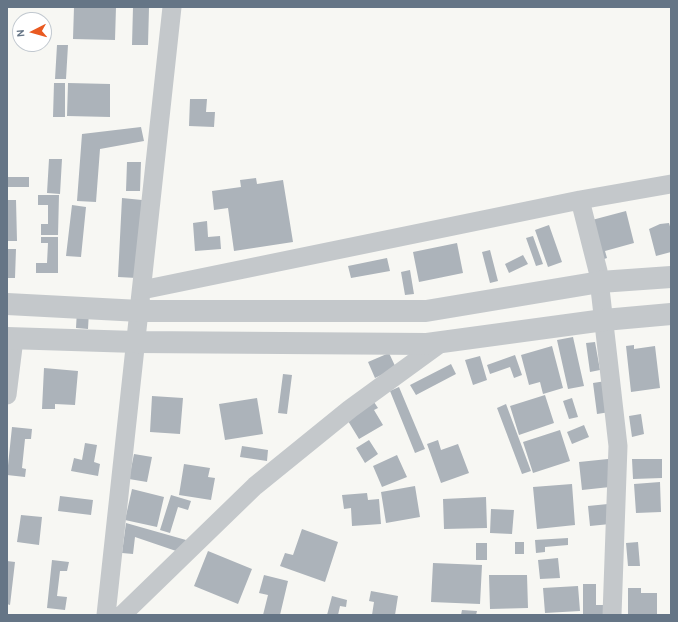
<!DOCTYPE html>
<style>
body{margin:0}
#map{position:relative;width:678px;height:622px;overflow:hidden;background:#f7f7f3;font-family:Karla,sans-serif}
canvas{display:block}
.frame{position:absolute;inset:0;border:8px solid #657586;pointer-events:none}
.north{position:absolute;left:12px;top:12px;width:40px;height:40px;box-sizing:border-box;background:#fff;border:1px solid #c1c8cf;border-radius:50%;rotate:264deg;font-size:11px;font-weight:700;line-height:16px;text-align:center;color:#657586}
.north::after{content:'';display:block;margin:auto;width:14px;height:18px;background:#e95a21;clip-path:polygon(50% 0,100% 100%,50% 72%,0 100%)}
</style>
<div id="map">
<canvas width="678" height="622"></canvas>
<div class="frame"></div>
<div class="north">N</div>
</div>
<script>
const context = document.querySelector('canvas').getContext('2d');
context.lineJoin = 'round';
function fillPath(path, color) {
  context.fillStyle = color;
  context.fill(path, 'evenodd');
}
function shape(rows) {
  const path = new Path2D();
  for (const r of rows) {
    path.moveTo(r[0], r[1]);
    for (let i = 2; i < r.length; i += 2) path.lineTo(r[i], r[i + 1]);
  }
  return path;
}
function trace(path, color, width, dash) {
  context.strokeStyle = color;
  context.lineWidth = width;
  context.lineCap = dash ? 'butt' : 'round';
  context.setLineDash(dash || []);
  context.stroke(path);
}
fillPath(shape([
 [74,7,116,7,115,40,73,39],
 [133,7,149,8,148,45,132,45],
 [57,45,68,45,66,79,55,79],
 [54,83,65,83,65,117,53,117],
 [68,83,110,84,110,117,67,116],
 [190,99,207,99,206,112,215,112,214,127,189,126],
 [141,127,144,141,100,149,96,202,77,201,82,134],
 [49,159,62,159,60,194,47,193],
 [127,162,141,162,140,191,126,191],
 [7,177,29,177,29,187,7,187],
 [256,178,257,184,283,180,293,242,234,251,228,208,214,210,212,191,241,187,240,180],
 [38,195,59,195,58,235,41,235,41,224,48,224,48,205,38,205],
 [122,198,142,200,137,278,118,277],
 [7,200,16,200,17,241,7,241],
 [72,205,86,207,81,257,66,256],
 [626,211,634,243,605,251,607,258,601,260,592,220],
 [207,221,208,237,220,236,221,249,195,251,193,223],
 [669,223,671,230,671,252,656,256,649,229,660,224],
 [549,225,562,262,548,267,535,230],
 [533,236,543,264,536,266,526,238],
 [41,237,58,237,58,273,36,273,36,263,47,263,48,243,41,243],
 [457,243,463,273,419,282,413,252],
 [7,249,16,249,15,278,7,278],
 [490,250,498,281,490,283,482,252],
 [523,255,528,264,509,273,505,264],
 [387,258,390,271,351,278,348,266],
 [410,270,414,294,405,295,401,272],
 [77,310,89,311,88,329,76,328],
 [573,337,584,386,568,389,557,340],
 [595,342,600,370,590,372,586,343],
 [634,345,634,349,655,346,660,388,631,392,626,346],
 [552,346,563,388,543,394,540,382,529,385,521,355],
 [389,353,396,368,375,378,368,362],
 [515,355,522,375,514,378,510,367,490,374,487,365],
 [480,356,487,380,473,385,465,360],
 [451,364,456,374,416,395,410,385],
 [44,368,78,371,75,405,55,404,55,409,42,409],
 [283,374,292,375,287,414,278,413],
 [606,381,610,412,597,414,593,383],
 [399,387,425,449,415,453,390,391],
 [545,395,554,423,519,435,510,406],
 [152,396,183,398,180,434,150,432],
 [257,398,263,434,225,440,219,404],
 [572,398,578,417,569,419,563,401],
 [372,399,378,408,374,410,383,425,359,439,345,416],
 [506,404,531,471,522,474,497,408],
 [641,414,644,434,632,437,629,416],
 [584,425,589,437,572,444,567,432],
 [12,427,32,429,31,439,25,439,22,468,26,469,25,477,7,475],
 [560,430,570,461,533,473,523,442],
 [369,440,378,454,365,463,356,448],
 [438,440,441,450,458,444,469,473,441,483,427,444],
 [85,443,97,445,94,462,100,464,98,476,71,471,74,458,82,460],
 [242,446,268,450,267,461,240,457],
 [134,454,152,457,147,482,129,479],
 [397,455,407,477,382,487,373,466],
 [608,459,610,487,582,490,579,462],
 [632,459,662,459,662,478,633,479],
 [184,464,210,468,208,477,215,478,211,500,179,495],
 [660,482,661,512,636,513,634,484],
 [572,484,575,525,537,529,533,487],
 [415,486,420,517,386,523,381,492],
 [132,489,164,497,157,527,125,520],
 [367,493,368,500,379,499,381,524,352,526,351,508,344,509,342,495],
 [171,495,191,501,188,510,178,507,170,533,160,530],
 [60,496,93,500,91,515,58,511],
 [486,497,487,528,444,529,443,499],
 [608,504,610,524,590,526,588,506],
 [491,509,514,510,512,534,490,533],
 [21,515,42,517,39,545,17,542],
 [126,523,186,540,182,553,135,537,133,554,122,553],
 [302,529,338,542,325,582,280,566,285,553,293,555],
 [568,538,568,545,545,547,545,552,536,553,535,540],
 [515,542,524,542,524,554,515,554],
 [638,542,640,566,628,566,626,543],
 [476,543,487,543,487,560,476,560],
 [208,551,252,569,238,604,194,586],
 [558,558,560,578,540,579,538,560],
 [52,560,69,562,67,571,60,571,57,596,67,597,65,610,47,608],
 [7,561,15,562,10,605,7,604],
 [433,563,482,565,480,604,431,602],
 [264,575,288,581,280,615,263,615,268,595,259,593],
 [489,575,527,575,528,608,490,609],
 [583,584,596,584,596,605,609,605,609,615,583,615],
 [578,586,580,611,545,613,543,588],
 [628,588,641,588,641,593,657,593,657,615,628,615],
 [371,591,398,596,395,615,372,615,374,602,369,601],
 [332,596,347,600,346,607,340,606,338,615,327,615],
 [462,610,477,611,476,615,461,615]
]), '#acb3ba');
trace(shape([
 [580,200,598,271,618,446,612,615],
 [142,290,580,200,671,184],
 [7,395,14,339],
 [106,615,172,7],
 [122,615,255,486,350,409,442,342]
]), '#c4c8cb', 19);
trace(shape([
 [7,304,140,311,426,311,600,282,671,277],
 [7,338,136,342,427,344,604,320,671,314]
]), '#c4c8cb', 22);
</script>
